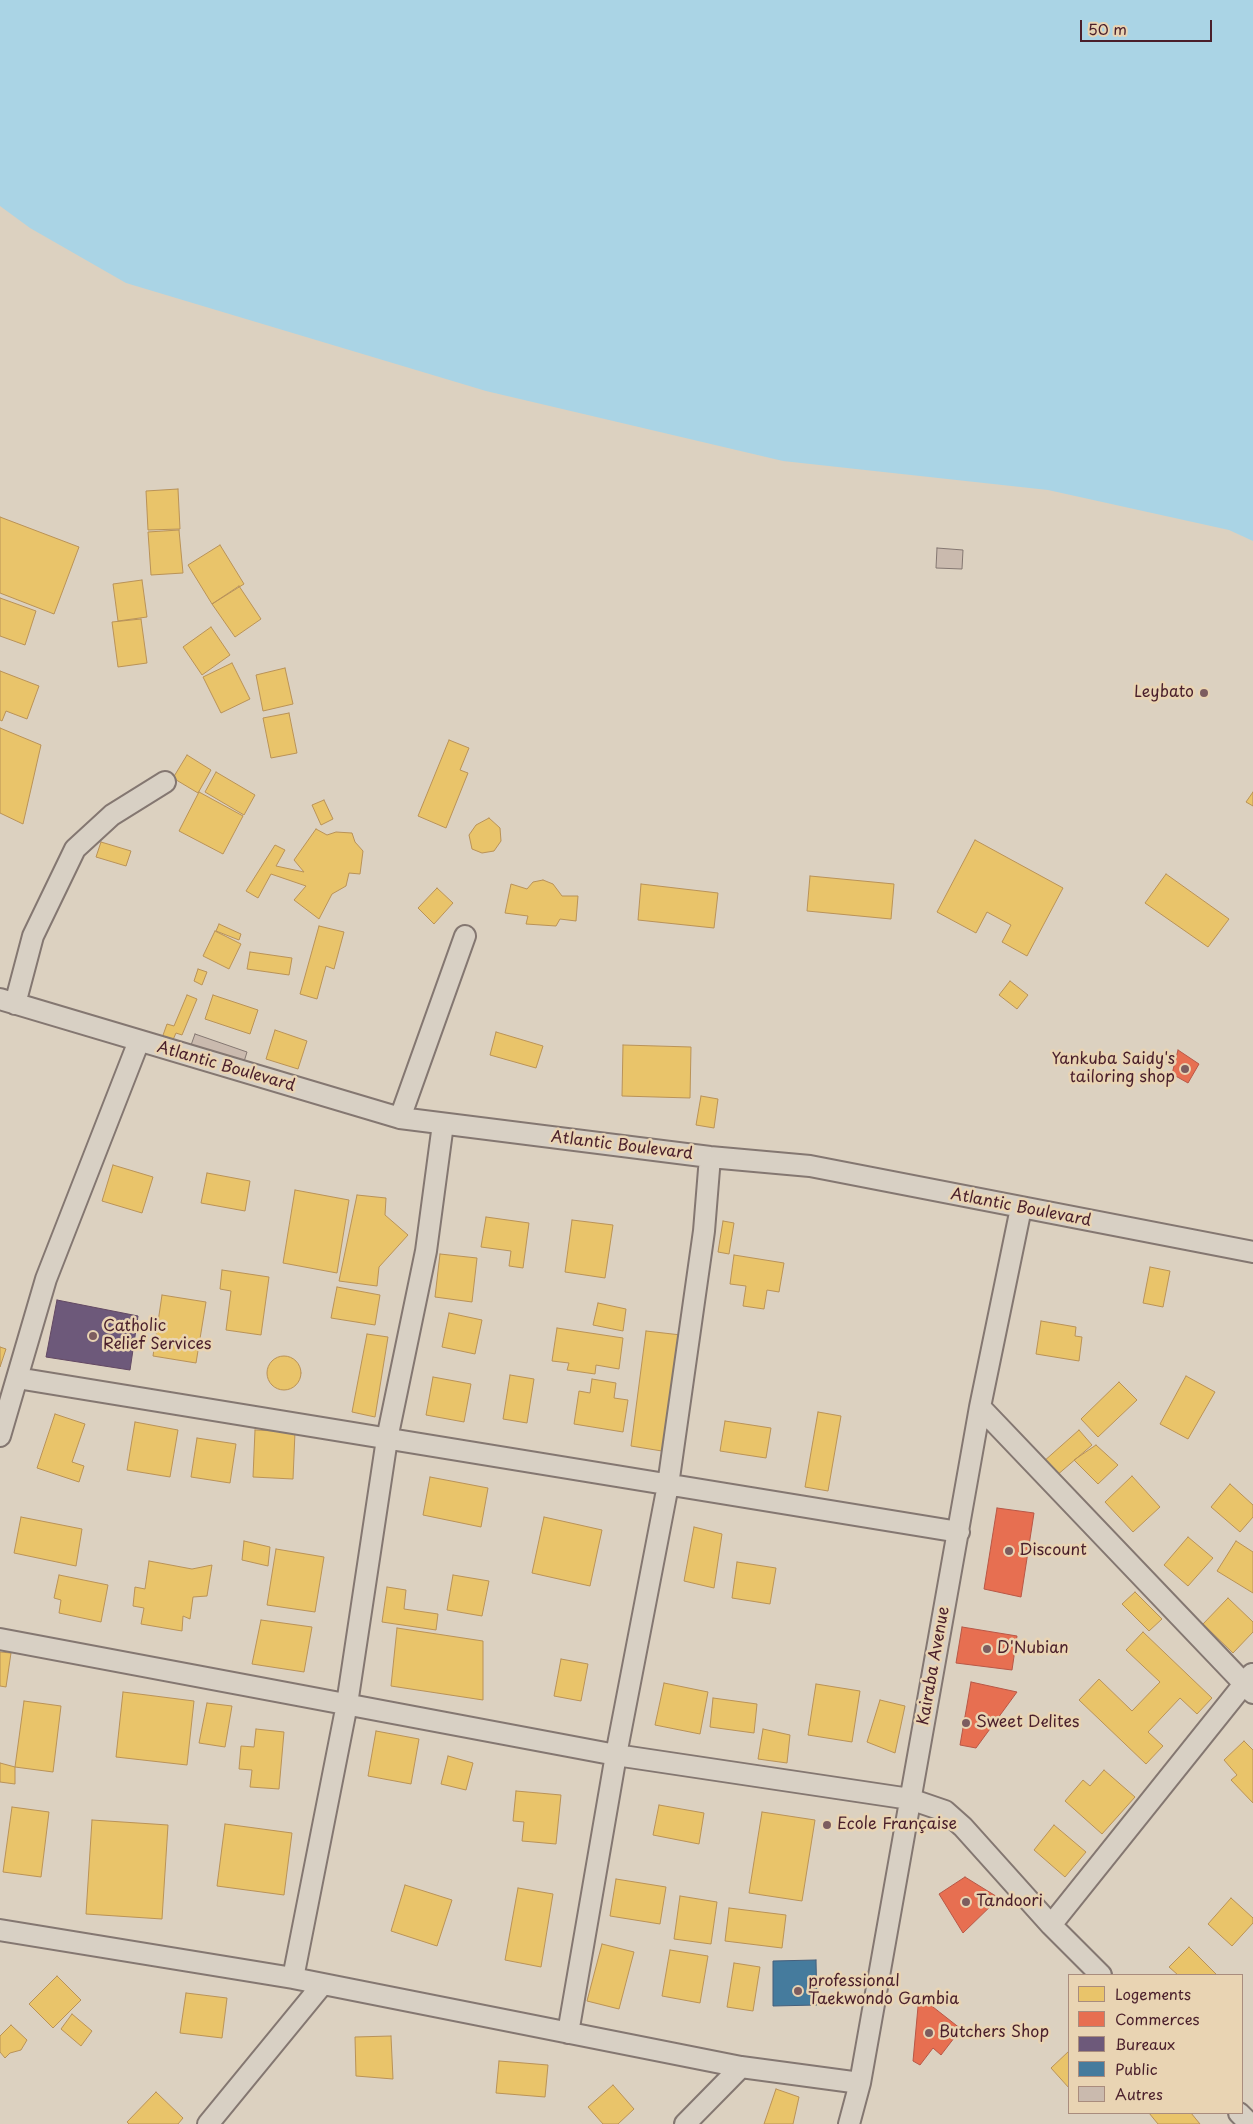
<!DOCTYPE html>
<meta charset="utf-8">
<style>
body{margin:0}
#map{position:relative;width:1253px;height:2124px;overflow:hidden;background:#dcd1c0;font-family:"Playpen Sans",sans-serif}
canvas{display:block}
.legend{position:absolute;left:1068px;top:1974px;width:175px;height:140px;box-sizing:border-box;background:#e9d4b3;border:1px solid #a98c7d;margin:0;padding:6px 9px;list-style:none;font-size:15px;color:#4a1f2b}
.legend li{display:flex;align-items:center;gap:10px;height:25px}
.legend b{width:25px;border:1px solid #a98c7d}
.scale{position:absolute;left:1080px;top:20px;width:132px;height:22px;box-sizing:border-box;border:2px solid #4a1f2b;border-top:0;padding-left:6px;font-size:15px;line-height:18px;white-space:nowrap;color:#4a1f2b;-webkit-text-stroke:4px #e9d4b3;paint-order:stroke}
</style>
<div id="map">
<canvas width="1253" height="2124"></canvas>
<ul class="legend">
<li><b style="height:14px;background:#e9c46a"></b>Logements</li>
<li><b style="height:14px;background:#e76f51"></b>Commerces</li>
<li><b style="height:14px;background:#6d597a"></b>Bureaux</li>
<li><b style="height:14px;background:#457b9d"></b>Public</li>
<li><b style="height:14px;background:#cabaae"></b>Autres</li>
</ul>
<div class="scale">50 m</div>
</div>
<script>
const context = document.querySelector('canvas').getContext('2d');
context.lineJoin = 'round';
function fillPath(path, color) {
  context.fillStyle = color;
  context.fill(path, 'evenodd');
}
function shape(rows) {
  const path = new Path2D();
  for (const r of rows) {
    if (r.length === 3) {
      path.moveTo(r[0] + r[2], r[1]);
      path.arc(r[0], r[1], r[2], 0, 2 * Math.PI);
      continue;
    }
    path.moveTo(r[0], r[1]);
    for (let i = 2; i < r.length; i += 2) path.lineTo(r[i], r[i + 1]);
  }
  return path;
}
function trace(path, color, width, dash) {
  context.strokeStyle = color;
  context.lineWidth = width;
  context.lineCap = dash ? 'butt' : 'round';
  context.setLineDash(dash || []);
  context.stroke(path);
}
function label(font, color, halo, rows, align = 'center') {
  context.font = font + ' "Playpen Sans",sans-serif';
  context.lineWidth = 5;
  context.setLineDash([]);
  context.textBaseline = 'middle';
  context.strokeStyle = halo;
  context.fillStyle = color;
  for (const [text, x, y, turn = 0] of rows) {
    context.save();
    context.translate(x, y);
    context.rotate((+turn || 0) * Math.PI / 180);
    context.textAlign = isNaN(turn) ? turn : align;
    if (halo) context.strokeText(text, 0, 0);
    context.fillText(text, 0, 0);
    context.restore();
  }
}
fillPath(shape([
 [0,0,1253,0,1253,541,1229,530,1048,490,783,461,486,391,126,283,30,228,0,206]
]), '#aad4e5');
const homes = shape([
 [178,489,180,529,148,530,146,491,178,489],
 [0,517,79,547,54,614,0,593,0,517],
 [179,530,183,573,151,575,148,532,179,530],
 [220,545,244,584,212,604,188,565,220,545],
 [142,580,147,617,118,621,113,584,142,580],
 [239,586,261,619,235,637,212,604,239,586],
 [0,598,36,611,25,645,0,636,0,598],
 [141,619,147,663,118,667,112,622,141,619],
 [211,627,230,655,202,675,183,647,211,627],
 [232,663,250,699,221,713,203,677,232,663],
 [285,668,293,704,263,711,256,675,285,668],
 [0,671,39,686,27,719,6,711,2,721,0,720,0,671],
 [289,713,297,753,271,758,263,718,289,713],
 [0,728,41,745,23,824,0,813,0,728],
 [449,740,469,748,460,770,468,773,446,828,418,816,449,740],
 [187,755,211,770,198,793,173,778,187,755],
 [216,772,255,795,244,815,205,792,216,772],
 [199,792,243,816,223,854,179,831,199,792],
 [1253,792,1253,806,1246,802,1253,792],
 [324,800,333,819,321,825,312,805,324,800],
 [489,818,500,828,501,841,494,851,482,853,472,849,469,835,476,825,489,818],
 [316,829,327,835,336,832,352,833,355,842,363,851,360,874,349,873,346,886,332,894,319,919,294,900,306,886,271,874,258,898,246,891,275,845,285,850,276,866,304,872,294,860,316,829],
 [975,840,1063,888,1027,956,1002,942,1011,925,987,912,976,933,937,912,975,840],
 [101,842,131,851,126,866,96,857,101,842],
 [1166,874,1229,919,1208,947,1145,903,1166,874],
 [810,876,894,884,891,919,807,911,810,876],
 [543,880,553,884,562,896,578,896,576,921,560,919,556,926,526,924,528,916,505,913,511,884,527,889,533,882,543,880],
 [641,884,718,893,714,928,638,920,641,884],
 [437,888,453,903,434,924,418,908,437,888],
 [219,924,241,934,239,940,216,931,219,924],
 [319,926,344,932,334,969,326,966,317,999,300,994,319,926],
 [215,931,241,944,229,969,203,956,215,931],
 [250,952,292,958,289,975,247,969,250,952],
 [198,969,207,972,202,985,194,981,198,969],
 [1010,981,1028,995,1017,1009,999,995,1010,981],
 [187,995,197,999,182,1035,176,1033,172,1042,162,1038,167,1024,174,1026,187,995],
 [213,995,258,1010,250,1034,205,1019,213,995],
 [275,1030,307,1041,298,1069,266,1059,275,1030],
 [496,1032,543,1046,536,1068,490,1055,496,1032],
 [623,1045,691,1047,690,1098,622,1096,623,1045],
 [701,1096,718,1099,714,1128,696,1125,701,1096],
 [113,1165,153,1177,142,1213,102,1201,113,1165],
 [207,1173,250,1181,245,1211,201,1203,207,1173],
 [295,1190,349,1200,337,1273,283,1263,295,1190],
 [357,1195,386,1198,385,1215,408,1235,379,1267,377,1286,339,1281,357,1195],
 [486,1217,529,1223,523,1268,509,1266,511,1251,481,1247,486,1217],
 [572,1220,613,1225,605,1278,565,1272,572,1220],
 [723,1221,734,1223,729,1254,718,1252,723,1221],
 [440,1254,477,1258,472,1302,435,1297,440,1254],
 [734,1255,784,1263,779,1292,767,1290,764,1309,743,1306,746,1286,730,1284,734,1255],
 [1150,1267,1170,1271,1163,1307,1143,1303,1150,1267],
 [222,1270,269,1277,261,1335,226,1330,231,1291,220,1289,222,1270],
 [337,1287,380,1295,375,1325,331,1318,337,1287],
 [162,1295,206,1302,196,1363,153,1356,162,1295],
 [598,1303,626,1309,623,1331,593,1325,598,1303],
 [449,1313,482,1320,475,1354,442,1347,449,1313],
 [1041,1321,1076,1327,1075,1336,1082,1337,1079,1361,1036,1354,1041,1321],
 [557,1328,623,1338,619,1369,596,1365,595,1374,567,1370,569,1363,552,1361,557,1328],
 [646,1331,681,1335,662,1451,631,1446,646,1331],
 [367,1334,388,1337,375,1417,352,1412,367,1334],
 [0,1347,6,1349,0,1367,0,1347],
 [284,1373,17],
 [510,1375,534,1379,527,1423,503,1419,510,1375],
 [1186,1376,1215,1392,1188,1439,1160,1424,1186,1376],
 [433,1377,471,1384,464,1422,426,1415,433,1377],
 [592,1379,616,1383,614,1398,628,1400,623,1432,574,1424,579,1391,590,1393,592,1379],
 [1119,1382,1137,1400,1098,1437,1081,1419,1119,1382],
 [818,1412,841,1416,828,1491,805,1487,818,1412],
 [55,1414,85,1424,72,1462,84,1466,79,1482,37,1468,55,1414],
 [725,1421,771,1428,766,1458,720,1451,725,1421],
 [135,1422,178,1430,170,1477,127,1470,135,1422],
 [255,1430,295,1432,293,1479,253,1477,255,1430],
 [1079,1430,1092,1445,1056,1476,1043,1462,1079,1430],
 [197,1438,236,1444,230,1483,191,1477,197,1438],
 [1096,1445,1118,1465,1098,1484,1074,1460,1096,1445],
 [1132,1476,1160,1507,1133,1532,1105,1502,1132,1476],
 [430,1477,488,1488,481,1527,423,1515,430,1477],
 [1230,1484,1253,1505,1253,1517,1240,1532,1211,1507,1230,1484],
 [21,1517,82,1529,76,1566,14,1553,21,1517],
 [544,1517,602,1530,590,1586,532,1573,544,1517],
 [694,1527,722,1534,714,1588,684,1581,694,1527],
 [1188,1537,1213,1558,1188,1586,1164,1565,1188,1537],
 [244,1541,270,1547,268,1566,242,1560,244,1541],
 [1236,1541,1253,1552,1253,1593,1217,1571,1236,1541],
 [276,1549,324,1557,315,1612,267,1605,276,1549],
 [149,1561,192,1569,212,1565,207,1596,193,1597,190,1619,183,1616,182,1631,141,1624,144,1608,133,1606,135,1587,145,1589,149,1561],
 [737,1562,776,1568,770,1604,732,1598,737,1562],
 [59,1575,108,1585,101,1622,59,1613,61,1600,54,1598,59,1575],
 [453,1575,489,1581,482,1616,447,1610,453,1575],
 [387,1587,406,1590,404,1609,438,1614,436,1630,382,1622,387,1587],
 [1135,1592,1162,1619,1149,1631,1122,1604,1135,1592],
 [1228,1598,1253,1622,1253,1632,1233,1653,1203,1624,1228,1598],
 [261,1620,312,1627,304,1672,252,1664,261,1620],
 [397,1628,483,1641,483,1700,391,1686,397,1628],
 [1143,1632,1212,1698,1197,1714,1180,1698,1148,1732,1163,1746,1146,1764,1079,1700,1099,1679,1132,1711,1160,1682,1126,1650,1143,1632],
 [0,1652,11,1653,6,1687,0,1686,0,1652],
 [561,1659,588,1664,581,1701,554,1696,561,1659],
 [664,1683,708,1692,700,1734,655,1725,664,1683],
 [816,1684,860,1691,852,1742,808,1735,816,1684],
 [123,1692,194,1701,187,1765,116,1757,123,1692],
 [713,1698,757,1704,754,1733,710,1727,713,1698],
 [880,1700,905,1706,895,1753,867,1742,880,1700],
 [24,1701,61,1706,53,1772,15,1767,24,1701],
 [207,1703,232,1706,225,1747,199,1743,207,1703],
 [256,1729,284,1732,279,1789,250,1787,252,1770,239,1769,241,1746,254,1747,256,1729],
 [763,1729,790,1735,787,1763,758,1759,763,1729],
 [376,1731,419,1739,411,1784,368,1776,376,1731],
 [1244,1741,1253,1750,1253,1803,1231,1780,1237,1775,1224,1760,1244,1741],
 [448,1756,473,1763,466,1790,441,1784,448,1756],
 [0,1763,15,1767,15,1784,0,1782,0,1763],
 [1104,1770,1135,1797,1102,1834,1065,1801,1083,1780,1090,1786,1104,1770],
 [516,1791,561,1795,556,1844,522,1841,524,1822,513,1821,516,1791],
 [659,1805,704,1813,699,1844,653,1835,659,1805],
 [12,1807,49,1812,41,1877,3,1872,12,1807],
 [762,1812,815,1820,802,1901,749,1893,762,1812],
 [92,1820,168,1825,162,1919,86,1914,92,1820],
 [225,1824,292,1833,284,1895,217,1886,225,1824],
 [1054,1825,1086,1852,1065,1877,1034,1850,1054,1825],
 [616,1879,666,1887,660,1924,610,1916,616,1879],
 [405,1885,452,1900,437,1946,391,1931,405,1885],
 [518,1888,553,1894,541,1967,505,1960,518,1888],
 [680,1896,717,1902,711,1944,674,1939,680,1896],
 [1231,1898,1253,1918,1253,1923,1232,1946,1208,1924,1231,1898],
 [729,1908,786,1915,782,1948,725,1941,729,1908],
 [602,1944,634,1952,619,2009,587,2001,602,1944],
 [1189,1947,1217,1975,1178,1975,1169,1967,1189,1947],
 [670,1950,708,1956,700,2003,662,1996,670,1950],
 [734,1963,760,1967,753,2011,727,2007,734,1963],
 [57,1976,81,2000,53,2028,29,2004,57,1976],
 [186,1993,227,1998,222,2038,180,2033,186,1993],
 [72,2014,92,2031,81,2046,61,2029,72,2014],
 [11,2025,27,2040,21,2050,10,2053,5,2058,0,2052,0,2036,11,2025],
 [391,2036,393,2079,356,2076,355,2037,391,2036],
 [1069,2051,1069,2088,1051,2068,1069,2051],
 [499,2061,548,2065,545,2097,496,2093,499,2061],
 [613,2085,634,2109,618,2124,603,2124,588,2107,613,2085],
 [776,2089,799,2097,793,2124,764,2124,776,2089],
 [156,2092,183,2118,178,2124,129,2124,127,2122,156,2092],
 [1149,2113,1191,2113,1200,2124,1158,2124,1149,2113]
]);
fillPath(homes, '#e9c46a');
trace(homes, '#b99257', 1);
const shops = shape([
 [1178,1050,1199,1064,1188,1083,1172,1074,1178,1050],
 [997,1508,1034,1513,1021,1597,984,1589,997,1508],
 [962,1627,1017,1636,1012,1670,956,1663,962,1627],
 [971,1682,1017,1692,976,1748,960,1745,971,1682],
 [965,1877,999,1898,963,1933,939,1894,965,1877],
 [919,1996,961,2029,941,2055,933,2048,920,2065,913,2061,919,1996]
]);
fillPath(shops, '#e76f51');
trace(shops, '#b85746', 1);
const offices = shape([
 [57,1300,138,1316,130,1370,46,1357,57,1300]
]);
fillPath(offices, '#6d597a');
trace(offices, '#624862', 1);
const public = shape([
 [816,1960,817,2005,773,2006,773,1961,816,1960]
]);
fillPath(public, '#457b9d');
trace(public, '#465f7b', 1);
const building = shape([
 [937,548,963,550,962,569,936,568,937,548],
 [195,1034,247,1052,243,1065,190,1048,195,1034]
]);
fillPath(building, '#cabaae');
trace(building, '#847771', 1);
const minor = shape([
 [0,999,400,1118,710,1157,810,1166,1253,1252],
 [15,1004,33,936,75,849,112,815,165,782],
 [400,1118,465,936],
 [17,1378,959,1532],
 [980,1407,1253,1693],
 [0,1436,46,1279,139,1041],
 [0,1639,616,1755,910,1799,945,1811,963,1827,1051,1925,1101,1975],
 [1051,1925,1252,1674],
 [0,1930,293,1978,741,2067,860,2083],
 [293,1978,347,1704,387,1439,426,1251,443,1124],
 [568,2033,616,1755,668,1485,704,1231,710,1157],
 [1239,2113,1250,2124],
 [208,2124,322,1985],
 [685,2124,741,2067],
 [849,2124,860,2083,980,1407,1021,1208]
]);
trace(minor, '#847771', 24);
trace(minor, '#d8d0c4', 20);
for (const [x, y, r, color] of [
 [1204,693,5,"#7d5d5f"],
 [1185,1069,5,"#7d5d5f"],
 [93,1336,5,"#7d5d5f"],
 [1009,1551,5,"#7d5d5f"],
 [987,1649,5,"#7d5d5f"],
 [966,1723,5,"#7d5d5f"],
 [827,1825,5,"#7d5d5f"],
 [966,1902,5,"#7d5d5f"],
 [798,1991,5,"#7d5d5f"],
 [929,2033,5,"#7d5d5f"]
]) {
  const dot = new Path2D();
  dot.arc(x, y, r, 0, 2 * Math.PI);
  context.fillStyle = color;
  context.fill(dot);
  trace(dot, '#e9d4b3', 2);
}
label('16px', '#4a1f2b', '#e9d4b3', [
 ["Leybato",1194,693,"right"],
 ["Yankuba Saidy's",1175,1060,"right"],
 ["tailoring shop",1175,1078,"right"],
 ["Catholic",103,1327],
 ["Relief Services",103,1345],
 ["Discount",1019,1551],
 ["D'Nubian",997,1649],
 ["Sweet Delites",976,1723],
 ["Ecole Française",837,1825],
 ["Tandoori",976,1902],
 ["professional",808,1982],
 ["Taekwondo Gambia",808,2000],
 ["Butchers Shop",939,2033]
], 'left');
label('16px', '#4a1f2b', '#e9d4b3', [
 ["Atlantic Boulevard",226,1067,16],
 ["Atlantic Boulevard",622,1146,7],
 ["Atlantic Boulevard",1021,1208,11],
 ["Kairaba Avenue",934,1666,-80]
]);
</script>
